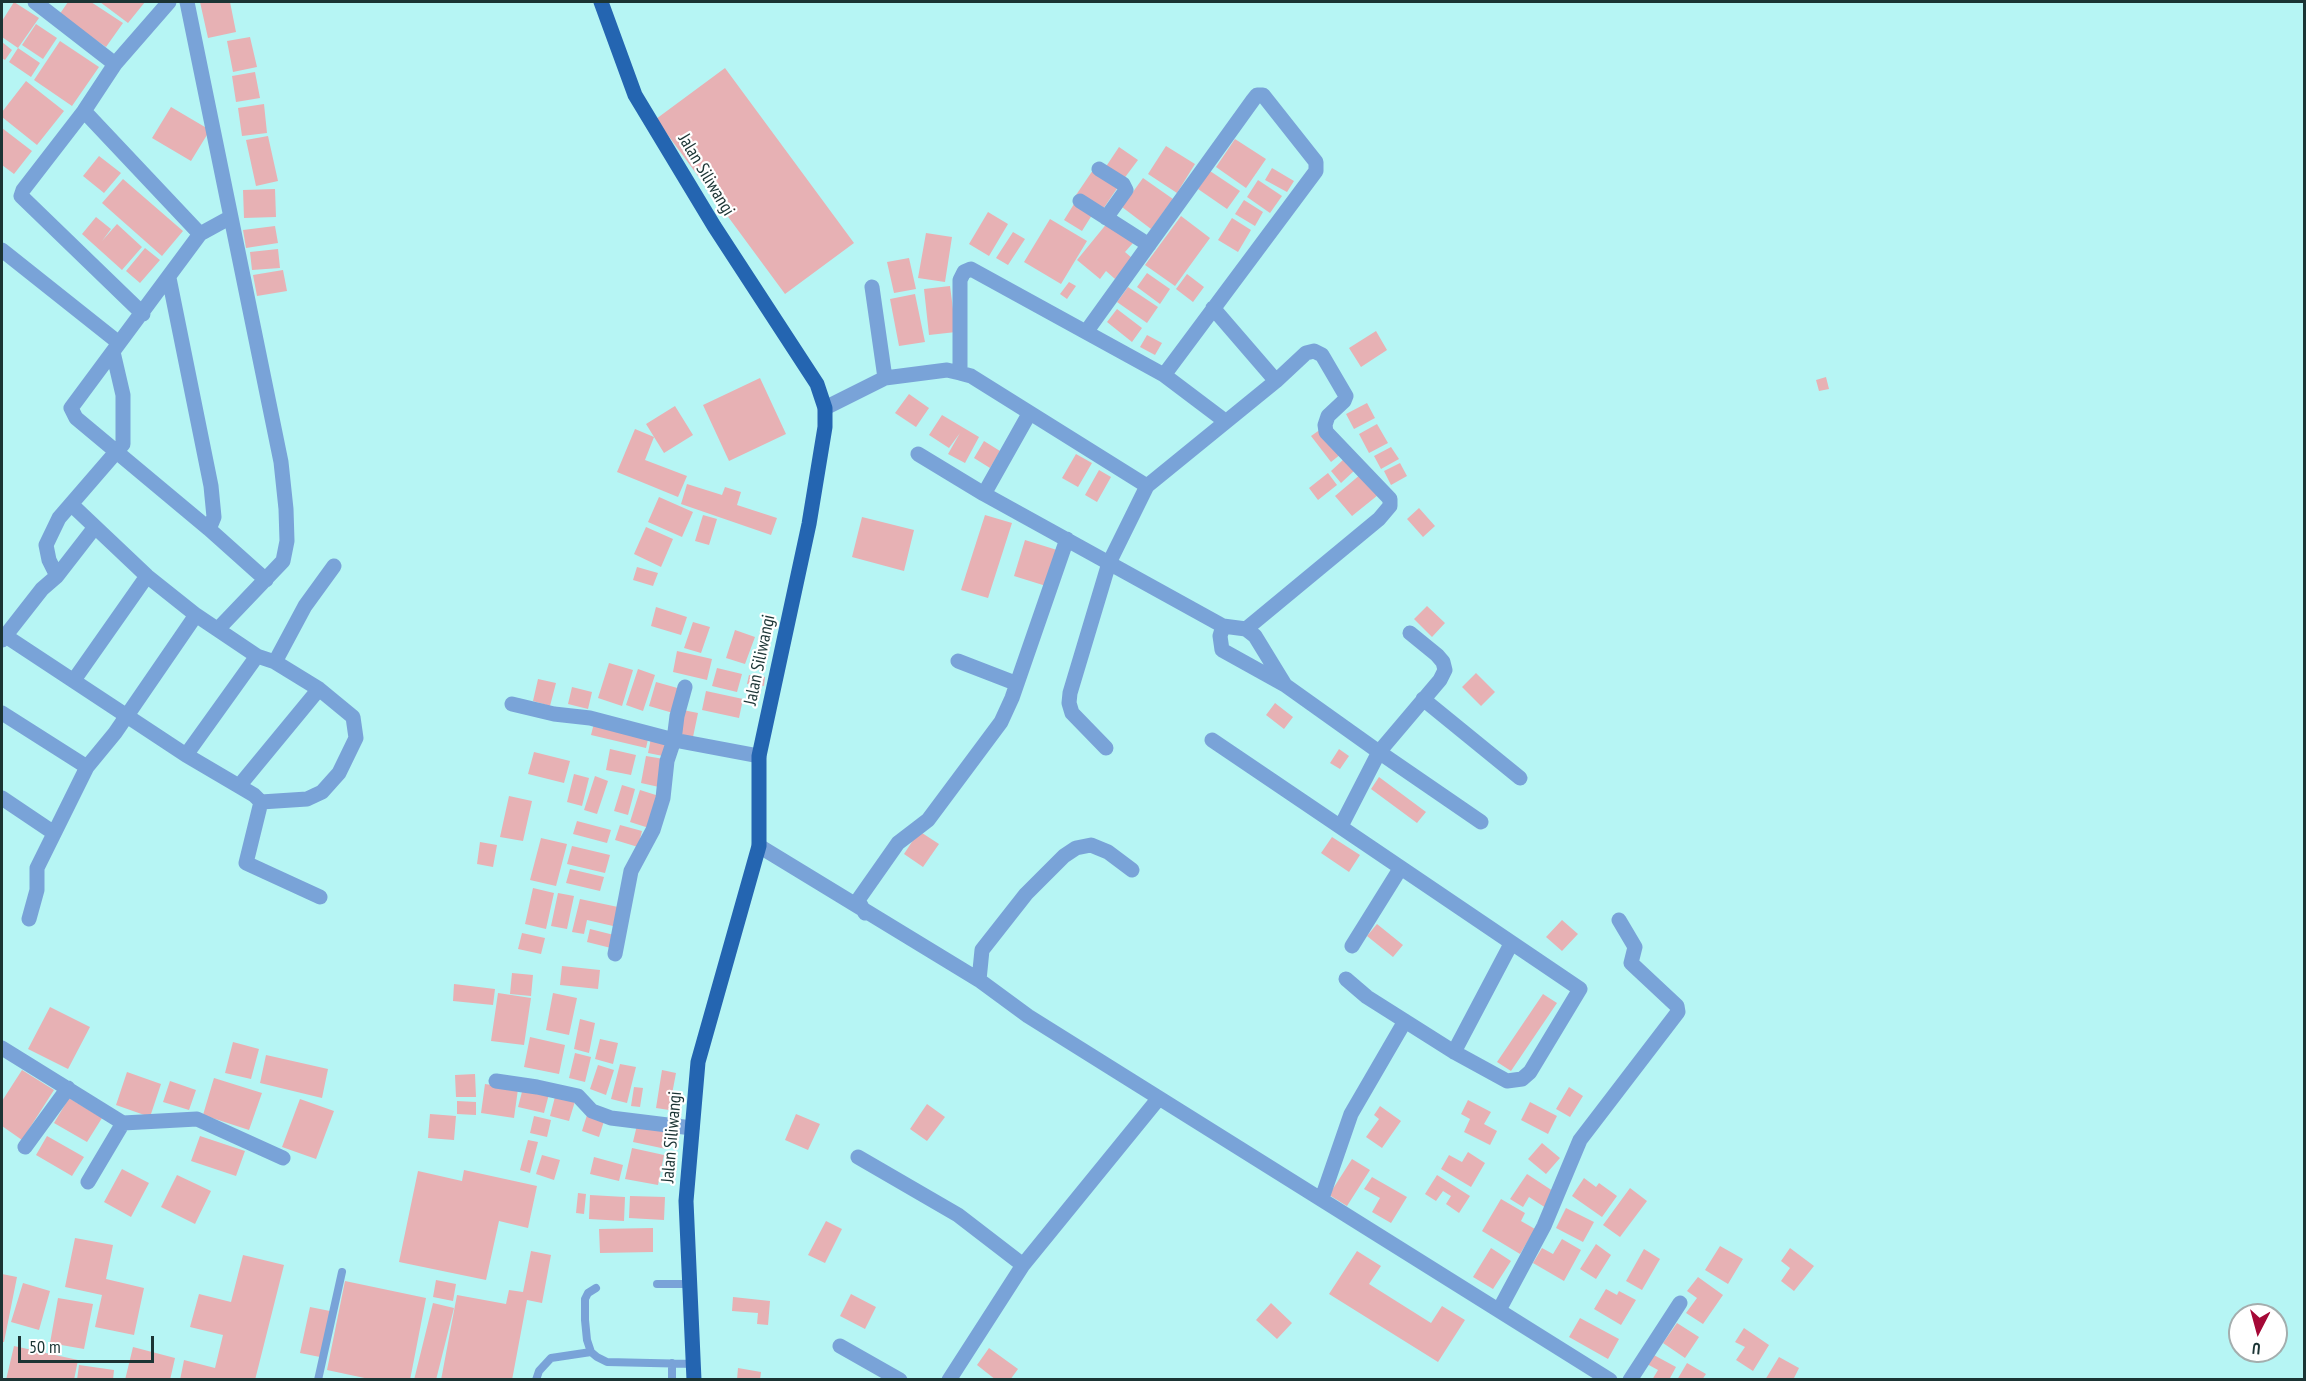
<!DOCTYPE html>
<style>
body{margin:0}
#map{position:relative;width:2306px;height:1381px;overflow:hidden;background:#b6f5f4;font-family:"PT Sans Narrow",sans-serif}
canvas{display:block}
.frame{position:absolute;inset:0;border:3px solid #1b3434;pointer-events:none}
.north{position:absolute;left:2228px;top:1303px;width:60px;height:60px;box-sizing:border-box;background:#fff;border:2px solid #a4aeae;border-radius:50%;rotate:186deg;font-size:16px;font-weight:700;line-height:24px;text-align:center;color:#1b3434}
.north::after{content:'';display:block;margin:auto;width:21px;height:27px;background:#a50937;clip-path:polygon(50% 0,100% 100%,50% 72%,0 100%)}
.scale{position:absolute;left:18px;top:1336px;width:136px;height:27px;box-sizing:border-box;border:3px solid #1b3434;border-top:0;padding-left:8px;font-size:18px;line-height:21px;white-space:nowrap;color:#1b3434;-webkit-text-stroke:4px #fff;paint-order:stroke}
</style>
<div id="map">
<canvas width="2306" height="1381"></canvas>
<div class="frame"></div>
<div class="north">U</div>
<div class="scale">50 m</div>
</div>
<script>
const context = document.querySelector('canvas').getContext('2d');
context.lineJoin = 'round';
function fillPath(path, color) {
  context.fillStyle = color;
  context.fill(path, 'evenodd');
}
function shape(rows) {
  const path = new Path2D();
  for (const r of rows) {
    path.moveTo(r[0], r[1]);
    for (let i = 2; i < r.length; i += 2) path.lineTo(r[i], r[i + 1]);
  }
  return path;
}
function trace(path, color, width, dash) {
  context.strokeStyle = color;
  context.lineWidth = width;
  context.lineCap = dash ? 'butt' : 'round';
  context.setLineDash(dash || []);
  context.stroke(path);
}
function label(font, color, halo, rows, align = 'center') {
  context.font = font + ' "PT Sans Narrow",sans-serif';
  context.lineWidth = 4.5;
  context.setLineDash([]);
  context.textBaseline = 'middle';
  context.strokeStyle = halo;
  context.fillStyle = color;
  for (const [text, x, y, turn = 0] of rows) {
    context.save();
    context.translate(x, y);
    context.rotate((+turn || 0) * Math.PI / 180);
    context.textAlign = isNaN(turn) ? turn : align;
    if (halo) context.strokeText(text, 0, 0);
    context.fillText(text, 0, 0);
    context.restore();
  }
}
fillPath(shape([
 [14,2,39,18,18,48,2,37,2,21],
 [68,2,91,2,123,23,106,47,59,15],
 [100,2,145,2,128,23],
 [200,2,230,2,236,32,208,38],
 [36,24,57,38,43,59,22,45],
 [250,37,257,67,233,72,227,41],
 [60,41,99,67,72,106,34,80],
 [2,42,12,50,5,60,2,58],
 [18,48,40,63,31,77,9,62],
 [725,68,854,243,785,294,656,119],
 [255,72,260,98,236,102,232,76],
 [26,81,64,111,37,145,2,117,2,112],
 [264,104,267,133,242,136,238,108],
 [171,107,210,130,191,161,152,138],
 [2,128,32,151,14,174,2,165],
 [268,136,278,181,256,186,246,140],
 [1235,139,1266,159,1246,188,1216,167],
 [1166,146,1195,164,1177,193,1148,174],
 [1119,147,1138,160,1123,180,1105,168],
 [99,156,121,173,104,193,83,176],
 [1272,168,1294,181,1287,192,1265,180],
 [1093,170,1118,187,1101,212,1076,195],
 [1210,171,1240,191,1227,209,1198,189],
 [1143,178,1173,199,1151,229,1122,207],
 [123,179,183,231,162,256,102,203],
 [1258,180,1282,196,1270,213,1247,197],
 [275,189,276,217,244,218,243,190],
 [1244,200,1263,212,1255,226,1235,214],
 [1074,204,1092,215,1082,231,1064,220],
 [988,212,1008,224,989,256,969,244],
 [1181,216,1210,238,1175,286,1145,265],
 [96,217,111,229,102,241,117,224,142,247,122,270,82,234],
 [1232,218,1251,230,1238,252,1218,240],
 [1050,219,1087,241,1061,284,1024,262],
 [1108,222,1133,243,1125,252,1132,258,1115,279,1106,271,1100,279,1077,260],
 [275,226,278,243,246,248,243,230],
 [1013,232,1025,239,1008,265,996,258],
 [926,233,952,237,945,282,918,278],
 [145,248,160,260,140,283,126,271],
 [278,249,280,268,252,270,250,252],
 [909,258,916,289,894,293,887,262],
 [283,270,287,291,257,296,253,275],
 [1147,273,1170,289,1160,304,1137,287],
 [1187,274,1204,287,1193,302,1176,289],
 [1069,282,1076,286,1067,299,1060,294],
 [950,286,956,332,929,335,924,289],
 [1128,287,1158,307,1147,323,1117,302],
 [915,294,925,342,899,346,890,299],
 [1117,309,1142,328,1132,342,1107,322],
 [1376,331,1387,350,1361,367,1349,348],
 [1147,335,1162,343,1155,355,1140,347],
 [1826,377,1829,389,1819,391,1816,380],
 [760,378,786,434,729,461,703,405],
 [909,394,929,408,916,427,895,413],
 [1367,403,1375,418,1354,429,1346,414],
 [675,406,693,435,664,453,646,424],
 [942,415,979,437,965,463,948,454,960,433,949,448,929,435],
 [1377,424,1388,443,1369,453,1359,434],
 [635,429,654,437,645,460,687,476,678,497,617,472],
 [1321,429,1341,454,1331,462,1311,436],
 [984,441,1000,451,990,468,974,458],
 [1391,447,1399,459,1381,469,1374,456],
 [1076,454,1092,463,1078,487,1062,478],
 [1344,459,1355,470,1341,483,1331,471],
 [1400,463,1407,476,1391,485,1384,471],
 [1099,470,1111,477,1097,502,1085,495],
 [1328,473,1337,485,1318,500,1309,488],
 [1361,474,1378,495,1352,516,1335,496],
 [687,484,722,495,725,487,741,492,737,505,777,518,771,535,681,504],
 [659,497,693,512,682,537,648,522],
 [1419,508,1435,526,1423,537,1407,519],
 [703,515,717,519,709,545,695,541],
 [985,515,1012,523,988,598,961,590],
 [862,517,914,530,904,571,852,557],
 [646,527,673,539,661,567,634,554],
 [1025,540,1057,550,1046,586,1014,576],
 [637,567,658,573,653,586,633,580],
 [1427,606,1445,623,1432,637,1414,619],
 [656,607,687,617,681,635,651,626],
 [693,622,710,627,701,653,684,648],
 [735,630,755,637,745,664,726,658],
 [677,651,712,659,707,680,673,672],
 [609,663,633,670,622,706,598,698],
 [717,668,742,674,737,692,712,686],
 [638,669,655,675,643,711,626,705],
 [1476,673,1495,692,1481,706,1462,687],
 [749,675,765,677,764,686,747,684],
 [538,679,556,683,550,706,533,701],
 [656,682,681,689,673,713,649,706],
 [572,687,592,692,588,709,568,704],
 [706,691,743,699,739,718,702,710],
 [1275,703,1293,717,1284,729,1266,715],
 [683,710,698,713,693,737,679,734],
 [594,723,649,735,646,748,591,735],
 [651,738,666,741,663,756,648,753],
 [610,749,636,755,631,775,606,770],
 [1339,749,1349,756,1340,769,1330,763],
 [534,752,570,761,564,783,528,774],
 [646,756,664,759,659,787,641,783],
 [574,774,589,778,582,806,567,802],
 [595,776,608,781,597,814,584,810],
 [1379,777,1426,812,1417,823,1371,789],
 [622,785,635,789,628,815,614,811],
 [640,790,659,796,649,828,630,822],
 [509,796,532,801,523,841,500,837],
 [577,821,611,830,607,843,573,834],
 [620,825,642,831,638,847,615,840],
 [919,831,939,844,923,867,904,854],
 [1332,837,1360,855,1349,872,1321,853],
 [541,838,567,844,556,886,530,880],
 [480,842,497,845,493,867,477,864],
 [572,846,610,855,605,873,567,864],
 [570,869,604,877,600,891,566,883],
 [533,888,554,893,546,929,525,924],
 [558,893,574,896,567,929,551,926],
 [580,899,618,907,613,926,587,920,584,934,572,932],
 [1562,920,1578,934,1562,951,1546,937],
 [1377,924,1403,945,1393,957,1367,936],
 [590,929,614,935,611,948,587,942],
 [522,933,545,938,541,954,518,949],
 [562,966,600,970,598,989,560,985],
 [512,973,533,975,531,996,510,994],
 [454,984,495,989,493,1005,453,1001],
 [498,993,531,998,524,1045,491,1041],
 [553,993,577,998,569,1035,546,1030],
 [1543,994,1557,1003,1511,1071,1497,1062],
 [50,1007,90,1027,68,1069,28,1049],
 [580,1019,595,1023,589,1053,574,1049],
 [530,1037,565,1045,559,1074,524,1067],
 [600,1039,618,1043,613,1064,595,1059],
 [233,1042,259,1049,251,1079,225,1073],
 [575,1053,591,1057,585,1082,569,1078],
 [266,1055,328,1069,322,1098,260,1083],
 [620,1064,636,1067,627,1103,611,1099],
 [598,1065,614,1070,606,1095,590,1089],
 [22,1070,54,1090,22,1140,2,1126,2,1101],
 [662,1070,676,1073,669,1110,656,1108],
 [127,1072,161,1084,150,1117,116,1105],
 [475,1074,476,1097,456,1097,455,1075],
 [214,1078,262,1093,249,1130,203,1115],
 [170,1081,196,1090,189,1110,163,1102],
 [485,1084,518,1089,514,1118,481,1113],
 [634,1087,643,1088,640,1107,631,1106],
 [1569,1087,1583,1096,1570,1117,1556,1109],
 [523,1088,549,1094,544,1113,518,1107],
 [556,1093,576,1098,569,1121,550,1116],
 [69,1098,102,1118,87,1142,54,1123],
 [300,1099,334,1111,316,1159,282,1147],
 [1468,1100,1491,1112,1484,1124,1497,1131,1490,1145,1464,1132,1470,1119,1461,1114],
 [457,1101,476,1102,476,1115,457,1114],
 [1530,1102,1557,1116,1548,1134,1521,1120],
 [927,1104,945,1117,927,1141,910,1129],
 [1380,1106,1401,1121,1382,1148,1366,1137,1379,1119,1374,1115],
 [430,1114,456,1116,454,1140,428,1138],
 [796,1114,820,1124,808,1150,785,1140],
 [587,1115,604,1121,599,1137,582,1131],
 [534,1116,551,1120,547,1137,530,1133],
 [637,1125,669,1132,666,1149,633,1142],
 [47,1136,84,1157,72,1176,36,1155],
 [200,1136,245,1151,236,1176,191,1161],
 [528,1140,538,1142,530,1173,520,1170],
 [1542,1143,1560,1158,1546,1174,1528,1159],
 [632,1148,664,1155,658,1185,625,1179],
 [1468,1152,1485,1163,1471,1187,1441,1169,1449,1155,1462,1162],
 [542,1155,560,1160,554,1180,536,1174],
 [594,1157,623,1165,619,1181,590,1174],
 [1352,1159,1370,1170,1347,1206,1329,1195],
 [122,1169,149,1183,131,1217,104,1202],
 [464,1170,537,1186,528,1228,499,1221,486,1280,399,1262,418,1171,462,1181],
 [1527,1174,1556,1193,1546,1208,1529,1197,1523,1207,1510,1199],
 [177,1175,211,1191,195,1224,161,1207],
 [1437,1175,1470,1196,1459,1213,1446,1204,1451,1196,1443,1191,1436,1201,1425,1194],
 [1372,1177,1407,1197,1391,1223,1372,1212,1380,1198,1364,1189],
 [1584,1178,1596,1187,1599,1183,1617,1196,1602,1217,1572,1196],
 [1630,1188,1647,1201,1620,1237,1603,1225],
 [578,1193,586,1194,584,1214,576,1213],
 [590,1195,625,1197,624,1221,589,1219],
 [630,1196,665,1197,664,1220,629,1218],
 [1501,1199,1525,1213,1521,1221,1535,1229,1520,1254,1482,1231],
 [1566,1208,1594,1222,1583,1242,1556,1228],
 [826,1221,842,1229,825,1263,808,1255],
 [653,1228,653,1252,600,1253,599,1229],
 [75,1238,113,1245,106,1279,144,1288,134,1335,95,1327,102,1295,65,1287],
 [1562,1239,1581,1250,1564,1281,1533,1263,1542,1248,1553,1254],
 [1596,1244,1611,1255,1596,1279,1580,1269],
 [1720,1246,1743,1259,1728,1284,1705,1270],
 [1491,1248,1511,1261,1493,1289,1473,1277],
 [1790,1248,1814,1266,1794,1291,1781,1281,1790,1268,1781,1261],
 [1644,1249,1660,1259,1642,1290,1626,1281],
 [531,1251,551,1255,542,1303,527,1300,512,1380,441,1380,457,1295,506,1304,509,1290,523,1292],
 [1357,1251,1381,1266,1369,1284,1431,1323,1442,1306,1465,1320,1438,1362,1329,1294],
 [243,1255,284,1265,255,1380,180,1380,184,1360,215,1368,223,1335,190,1327,199,1294,231,1302],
 [2,1274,17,1277,4,1342,2,1342],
 [1698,1277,1723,1295,1703,1324,1686,1313,1697,1298,1687,1291],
 [436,1280,456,1284,453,1301,433,1297],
 [345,1281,426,1298,410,1380,374,1380,327,1370],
 [23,1283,50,1291,39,1330,11,1322],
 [1606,1289,1617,1295,1619,1291,1636,1300,1621,1325,1594,1309],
 [851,1294,876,1307,865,1329,840,1316],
 [733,1297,770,1301,768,1325,757,1324,758,1313,732,1311],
 [58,1298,93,1304,84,1349,50,1343],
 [433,1303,454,1308,436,1380,414,1380],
 [1271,1303,1292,1323,1277,1339,1256,1320],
 [310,1307,330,1311,320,1357,300,1353],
 [1580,1318,1619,1339,1608,1359,1569,1337],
 [1677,1323,1699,1337,1685,1358,1663,1343],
 [1744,1328,1769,1345,1753,1371,1736,1360,1745,1347,1735,1342],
 [14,1346,78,1360,74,1380,6,1380],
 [133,1347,175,1358,170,1380,125,1380],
 [989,1348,1018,1369,1010,1380,996,1380,977,1365],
 [1652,1354,1676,1367,1669,1380,1652,1380,1658,1370,1647,1364],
 [1779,1357,1799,1368,1793,1380,1765,1380],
 [1687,1363,1706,1374,1702,1380,1677,1380],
 [79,1365,114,1370,113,1380,77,1380],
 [738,1368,761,1372,760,1380,737,1380]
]), '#e7b1b4');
trace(shape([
 [657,1284,690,1284],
 [596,1288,588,1293,585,1299,585,1320,587,1340,591,1352,597,1357,607,1362,694,1364],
 [318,1380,342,1272],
 [536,1380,539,1371,551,1358,591,1352],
 [672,1380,672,1363]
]), '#79a3d8', 8);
trace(shape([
 [35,2,115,64],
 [187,2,281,462,286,509,287,541,283,561,219,628],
 [84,111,200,234],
 [1099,169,1123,184,1126,190,1106,218],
 [1080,201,1149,245],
 [2,250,119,343],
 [169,278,211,486,214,517,209,529,266,580],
 [872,287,885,378],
 [1213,308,1276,381],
 [143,314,21,196,23,190,84,111,115,64,169,2],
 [1086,332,1253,100,1257,95,1263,95,1316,162,1316,171,1164,375],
 [960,373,960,280,964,272,971,269,1164,375,1225,421],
 [825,408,885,378,947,370,960,373,971,376,1147,486,1276,381,1306,353,1314,351,1322,355,1346,396,1344,401,1328,416,1325,425,1326,432,1390,499,1390,506,1379,519,1246,629],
 [918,454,984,494,1223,626,1246,629,1255,636,1285,685],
 [984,494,1029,414],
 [72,505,147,576,196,615,257,656,275,662,319,689,353,717,356,738,339,773,322,792,307,799,261,802],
 [209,529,76,418,71,408,200,234,231,217],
 [57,576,95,527],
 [1223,626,1220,636,1222,650,1285,685,1379,752,1341,826],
 [1410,633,1437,655,1443,662,1445,670,1440,680,1379,752,1481,822],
 [4,635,186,755,254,795,261,802],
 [2,640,42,589,57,576,49,560,46,545,59,518,123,444,123,395,113,352],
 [958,661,1015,683],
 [275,662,305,606,334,566],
 [74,680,147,576],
 [1423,699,1520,778],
 [512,704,554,714,590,718,674,740,759,756],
 [2,713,87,767],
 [1212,740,1580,989,1530,1072,1522,1079,1507,1081,1454,1052,1367,997,1346,979],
 [1106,748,1072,713,1069,703,1070,693,1109,563,1147,486],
 [186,755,257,656],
 [239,786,319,689],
 [2,798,54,833],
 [261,802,246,863,320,897],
 [759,846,979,980,1028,1016,1610,1380],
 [865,913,858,900,898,843,928,820,1001,722,1012,698,1067,539],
 [29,919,37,890,37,868,87,767,115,733,196,615],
 [1352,946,1400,869],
 [615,954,631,871,653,830,663,798,667,761,674,740,677,716,685,687],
 [979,980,982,950,1026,894,1064,856,1076,848,1091,845,1108,852,1132,870],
 [2,1048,123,1123,197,1119,283,1158],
 [1454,1052,1511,944],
 [496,1081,537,1087,578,1096,592,1111,611,1118,692,1128],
 [25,1147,68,1088],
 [858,1157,958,1215,1023,1265],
 [88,1182,123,1123],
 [1322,1198,1351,1114,1405,1021],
 [1499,1310,1544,1226,1580,1140,1678,1012,1677,1006,1631,963,1635,947,1619,920],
 [840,1346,900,1380],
 [949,1380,1023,1265,1159,1098],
 [1630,1380,1680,1303]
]), '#79a3d8', 15);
trace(shape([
 [601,2,635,95,714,226,817,384,825,408,825,427,809,524,759,756,759,846,698,1062,686,1201,694,1380]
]), '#2465b1', 15);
label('18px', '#1b3434', '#fff', [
 ["Jalan Siliwangi",706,175,59],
 ["Jalan Siliwangi",760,660,-78],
 ["Jalan Siliwangi",672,1137,-85]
]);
</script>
